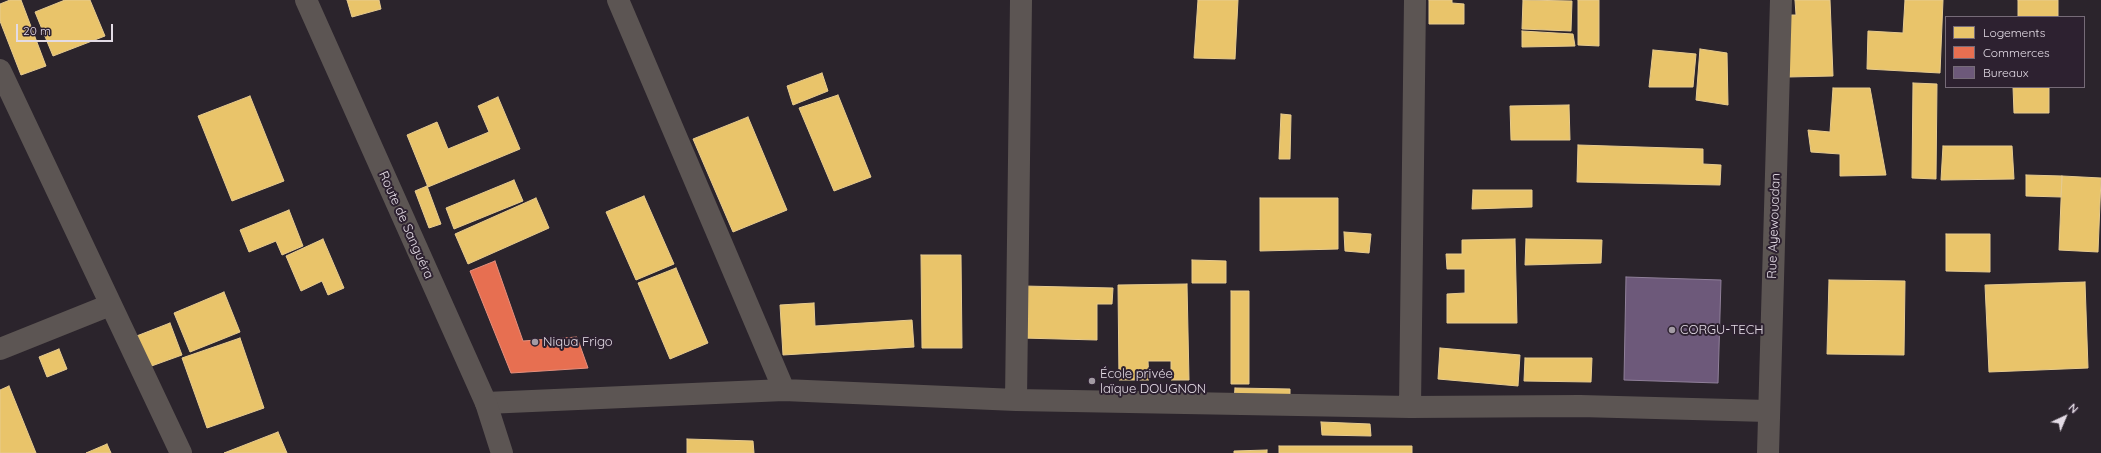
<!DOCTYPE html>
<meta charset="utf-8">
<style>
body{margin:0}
#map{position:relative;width:2101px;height:453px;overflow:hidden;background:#2b242c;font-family:Quicksand,sans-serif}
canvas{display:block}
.legend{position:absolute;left:1945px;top:16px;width:140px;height:72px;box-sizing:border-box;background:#2d2130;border:1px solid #766b78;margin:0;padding:5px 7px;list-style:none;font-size:12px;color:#e3dbe5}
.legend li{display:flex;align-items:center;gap:8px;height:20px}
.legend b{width:20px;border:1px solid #766b78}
.north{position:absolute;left:2045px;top:397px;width:40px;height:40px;-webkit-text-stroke:3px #2d2130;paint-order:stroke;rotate:44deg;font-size:11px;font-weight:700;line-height:16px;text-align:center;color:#e3dbe5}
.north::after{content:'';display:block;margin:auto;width:14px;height:18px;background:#e3dbe5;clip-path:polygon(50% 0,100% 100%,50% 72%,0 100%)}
.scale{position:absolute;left:16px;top:24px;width:97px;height:18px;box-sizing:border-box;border:2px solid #e3dbe5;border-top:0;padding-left:5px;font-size:12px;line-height:14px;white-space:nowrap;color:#e3dbe5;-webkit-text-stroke:3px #2d2130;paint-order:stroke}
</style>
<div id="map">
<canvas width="2101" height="453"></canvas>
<ul class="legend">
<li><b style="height:11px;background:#e9c46a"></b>Logements</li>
<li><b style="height:11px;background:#e76f51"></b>Commerces</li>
<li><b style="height:11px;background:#6d597a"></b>Bureaux</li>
</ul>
<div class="north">N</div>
<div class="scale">20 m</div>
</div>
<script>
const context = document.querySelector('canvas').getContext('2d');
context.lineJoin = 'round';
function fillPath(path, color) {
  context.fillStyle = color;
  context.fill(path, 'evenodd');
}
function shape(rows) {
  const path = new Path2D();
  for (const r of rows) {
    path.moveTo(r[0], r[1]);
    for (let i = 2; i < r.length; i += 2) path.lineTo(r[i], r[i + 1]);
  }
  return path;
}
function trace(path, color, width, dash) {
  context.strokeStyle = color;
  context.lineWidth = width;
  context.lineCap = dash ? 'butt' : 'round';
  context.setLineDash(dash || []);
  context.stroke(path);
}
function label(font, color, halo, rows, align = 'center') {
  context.font = font + ' Quicksand,sans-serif';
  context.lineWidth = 4;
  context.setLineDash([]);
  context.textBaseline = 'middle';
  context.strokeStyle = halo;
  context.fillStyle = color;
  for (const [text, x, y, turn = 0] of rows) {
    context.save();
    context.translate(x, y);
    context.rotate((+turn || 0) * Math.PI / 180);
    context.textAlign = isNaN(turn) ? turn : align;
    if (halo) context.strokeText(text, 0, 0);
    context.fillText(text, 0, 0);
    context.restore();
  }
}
const homes = shape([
 [10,0,21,0,46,66,21,75,0,21,0,4,10,0],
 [65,0,90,0,105,36,53,56,35,12,65,0],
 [347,0,379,0,381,9,352,17,347,0],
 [1198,0,1238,0,1235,59,1194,58,1198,0],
 [1429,0,1452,0,1452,3,1464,4,1464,24,1429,24,1429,0],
 [1523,0,1572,1,1571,31,1522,29,1523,0],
 [1578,0,1599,0,1599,46,1578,45,1578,0],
 [1795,0,1830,0,1833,76,1788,77,1788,15,1796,15,1795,0],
 [1905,0,1943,0,1940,73,1867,69,1868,31,1903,33,1905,0],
 [2018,0,2058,0,2058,17,2018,17,2018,0],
 [1522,31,1573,34,1575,46,1522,47,1522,31],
 [1700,49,1727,53,1728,105,1696,100,1700,49],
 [1653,50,1696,54,1693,87,1649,87,1653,50],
 [822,73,828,91,793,105,787,86,822,73],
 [1913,83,1937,84,1936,179,1912,178,1913,83],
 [2013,87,2049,87,2049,113,2014,113,2013,87],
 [1833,88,1870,88,1886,175,1840,176,1840,154,1811,152,1808,130,1830,132,1833,88],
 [838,95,871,177,834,191,799,108,838,95],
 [250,96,284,181,232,201,198,116,250,96],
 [498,97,520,149,428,187,407,135,437,122,448,149,489,132,478,106,498,97],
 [1569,105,1570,140,1511,140,1510,106,1569,105],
 [1281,114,1291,115,1290,159,1279,159,1281,114],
 [748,117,787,210,733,232,693,139,748,117],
 [1578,145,1703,149,1703,164,1721,165,1720,185,1577,182,1578,145],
 [1943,146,2012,146,2014,179,1941,180,1943,146],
 [2026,175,2062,176,2061,197,2026,196,2026,175],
 [2062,176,2101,178,2098,252,2059,250,2062,176],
 [514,180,523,201,454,229,446,208,514,180],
 [427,186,441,224,429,228,415,191,427,186],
 [1473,190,1532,190,1532,207,1472,209,1473,190],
 [644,196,674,264,636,280,606,212,644,196],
 [536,198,549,228,468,264,455,234,536,198],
 [1260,198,1338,198,1338,249,1260,251,1260,198],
 [289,210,303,246,282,255,276,241,249,252,240,230,289,210],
 [1344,232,1371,234,1369,253,1345,251,1344,232],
 [1946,234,1990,234,1990,272,1946,271,1946,234],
 [323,239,344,288,328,295,322,281,301,291,286,256,323,239],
 [1515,239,1517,323,1447,323,1447,294,1465,293,1465,269,1447,269,1446,254,1462,254,1462,240,1515,239],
 [1526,239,1602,240,1601,263,1525,265,1526,239],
 [921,255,961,255,962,348,922,348,921,255],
 [1192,260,1226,261,1226,283,1192,283,1192,260],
 [676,268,708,343,670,359,638,283,676,268],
 [1829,280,1905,281,1904,355,1827,354,1829,280],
 [2085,282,2088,368,1989,372,1985,285,2085,282],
 [1187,284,1189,380,1171,380,1171,361,1148,361,1149,380,1119,380,1118,285,1187,284],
 [1023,286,1113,288,1112,304,1097,304,1097,340,1022,338,1023,286],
 [1231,291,1249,291,1249,384,1231,384,1231,291],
 [224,292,240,332,190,352,174,313,224,292],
 [814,303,815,326,912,320,914,347,783,355,780,305,814,303],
 [170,323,182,355,146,368,134,337,170,323],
 [240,338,264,408,207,428,182,358,240,338],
 [1440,348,1520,355,1518,386,1438,379,1440,348],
 [59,349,67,369,47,377,39,357,59,349],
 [1525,358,1592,358,1591,382,1524,381,1525,358],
 [9,386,36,453,0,453,0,390,9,386],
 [1235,388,1290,389,1290,403,1234,401,1235,388],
 [1321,422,1370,424,1371,436,1322,435,1321,422],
 [278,432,287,453,224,453,278,432],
 [687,439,753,441,754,453,687,453,687,439],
 [107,444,111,453,86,453,107,444],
 [1279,446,1412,446,1412,453,1279,453,1279,446],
 [1267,450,1267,453,1234,453,1234,451,1267,450]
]);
fillPath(homes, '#e9c46a');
trace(homes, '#e7cb8f', 1);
const shops = shape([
 [495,261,523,341,577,337,588,368,511,373,470,271,495,261]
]);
fillPath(shops, '#e76f51');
trace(shops, '#e68f7d', 1);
const offices = shape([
 [1626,277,1721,280,1718,383,1624,380,1626,277]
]);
fillPath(offices, '#6d597a');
trace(offices, '#90809a', 1);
trace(shape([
 [618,0,784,390],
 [0,70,181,453],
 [0,349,110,305],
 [1016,400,1021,0],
 [486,403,784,390,1016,400,1410,407,1580,406,1768,411],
 [1410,407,1415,0],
 [1768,453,1781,0]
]), '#5c5553', 22);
trace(shape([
 [306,0,486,403,502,453]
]), '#5c5553', 22);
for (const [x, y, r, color] of [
 [1672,330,4,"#a39ba4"],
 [535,342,4,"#a39ba4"],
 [1092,381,4,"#a39ba4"]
]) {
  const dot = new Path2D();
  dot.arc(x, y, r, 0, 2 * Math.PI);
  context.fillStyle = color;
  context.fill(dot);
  trace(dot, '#2d2130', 1.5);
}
label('13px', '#e3dbe5', '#2d2130', [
 ["Route de Sanguéra",406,225,66],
 ["Rue Ayewouadan",1774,226,-88]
]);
label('13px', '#e3dbe5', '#2d2130', [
 ["CORGU-TECH",1680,330],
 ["Niqua Frigo",543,342],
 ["École privée",1100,374],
 ["laïque DOUGNON",1100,389]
], 'left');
</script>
